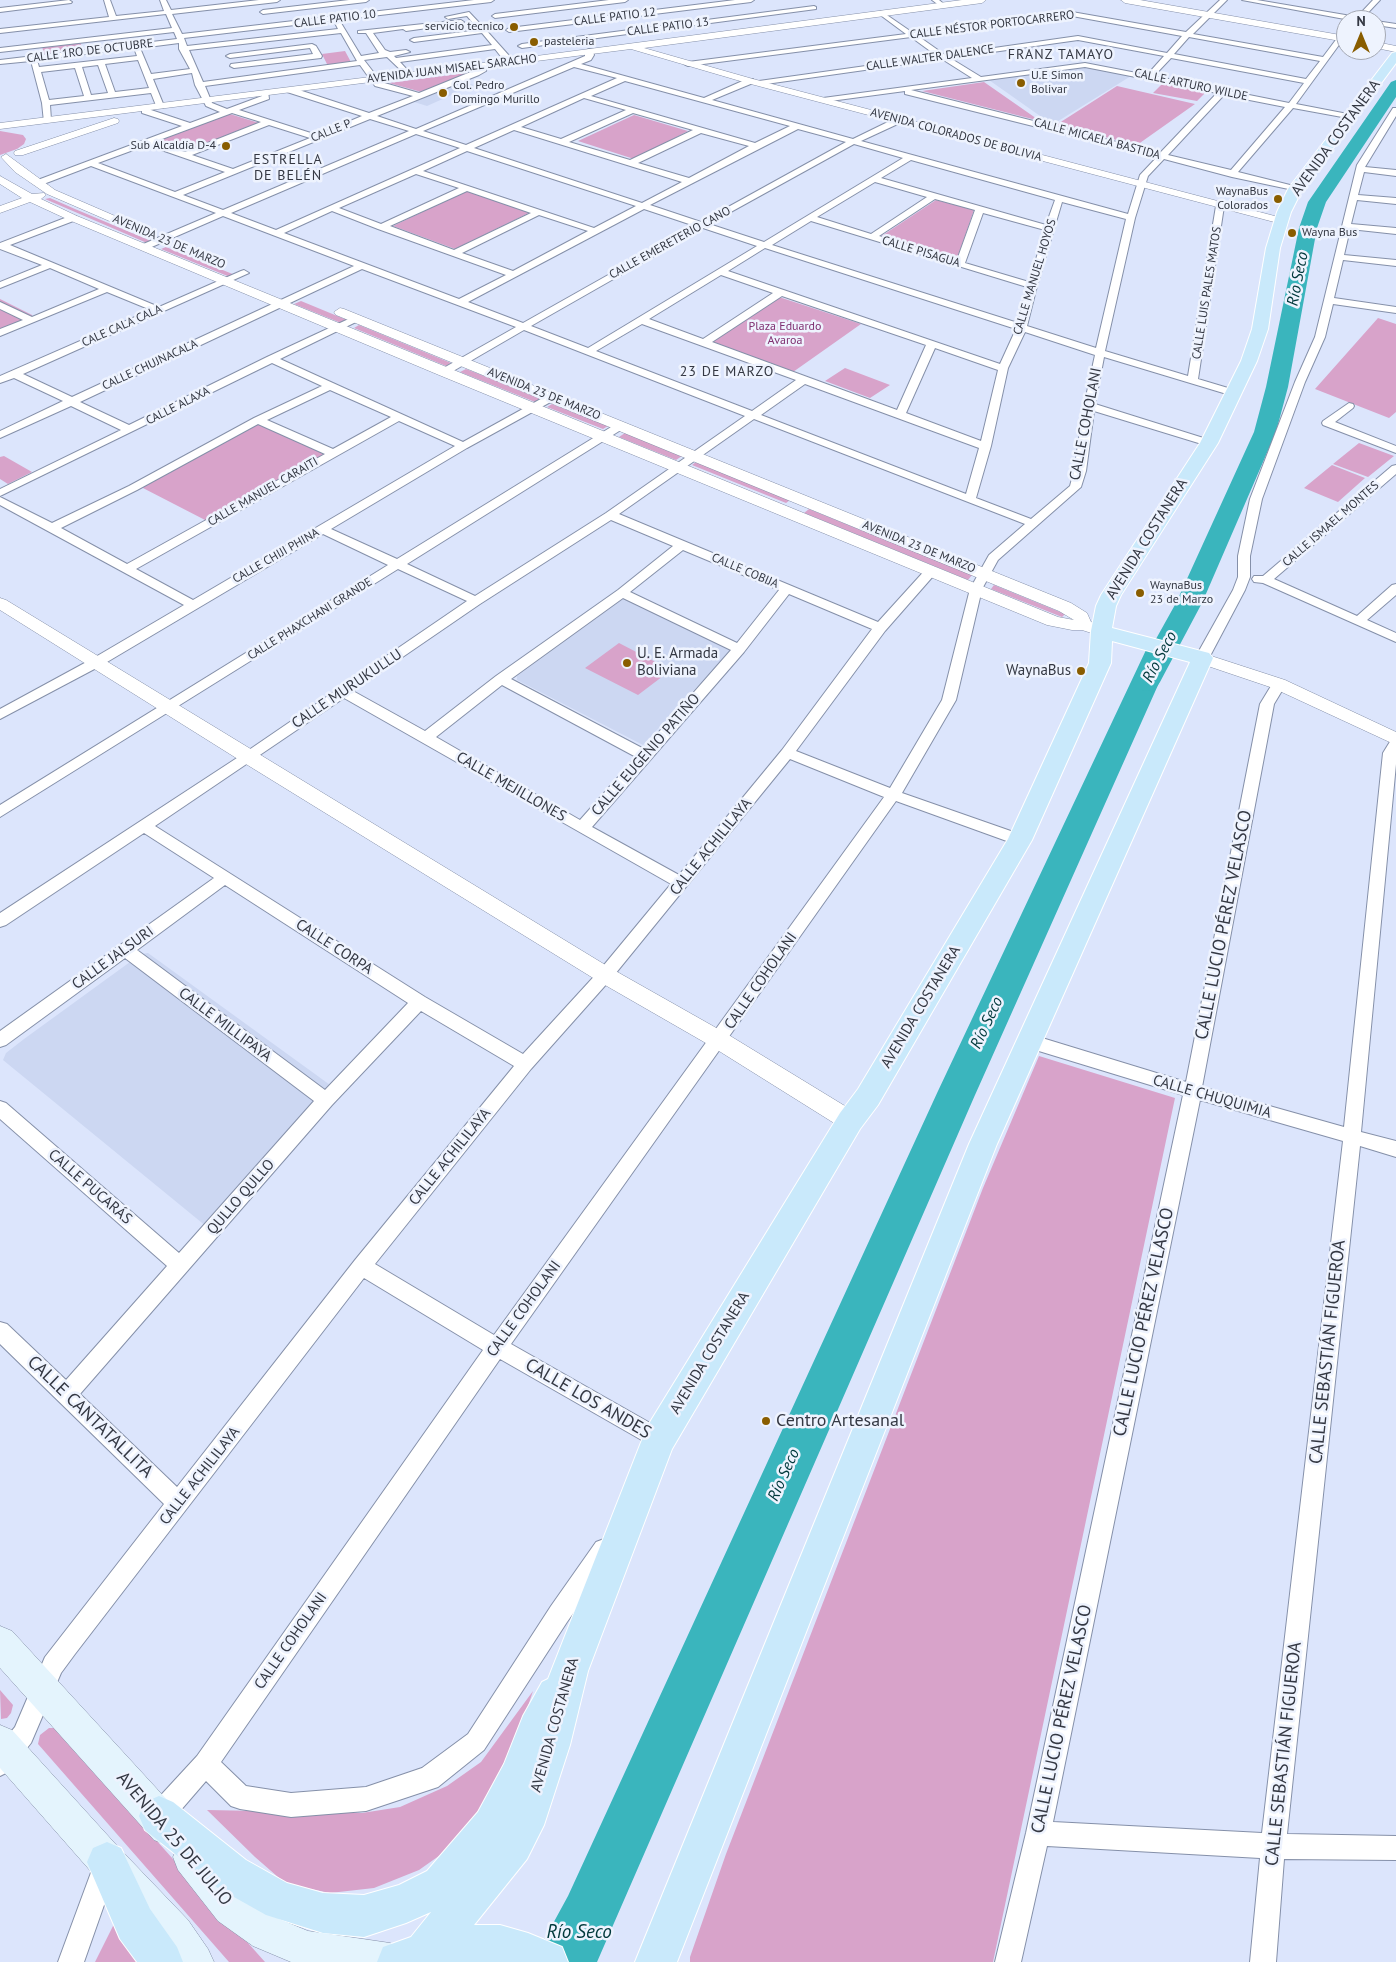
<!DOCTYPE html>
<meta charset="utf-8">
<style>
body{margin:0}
#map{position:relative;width:1396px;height:1962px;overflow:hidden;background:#dce5fc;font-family:"PT Sans",sans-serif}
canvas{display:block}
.north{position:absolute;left:1336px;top:10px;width:50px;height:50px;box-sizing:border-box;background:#eef3fe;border:1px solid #a4a8b3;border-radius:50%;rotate:0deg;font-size:14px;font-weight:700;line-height:20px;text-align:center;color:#343843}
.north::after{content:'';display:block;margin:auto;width:18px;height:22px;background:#895d00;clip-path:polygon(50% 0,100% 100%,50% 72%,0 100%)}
</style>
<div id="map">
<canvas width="1396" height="1962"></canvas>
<div class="north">N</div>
</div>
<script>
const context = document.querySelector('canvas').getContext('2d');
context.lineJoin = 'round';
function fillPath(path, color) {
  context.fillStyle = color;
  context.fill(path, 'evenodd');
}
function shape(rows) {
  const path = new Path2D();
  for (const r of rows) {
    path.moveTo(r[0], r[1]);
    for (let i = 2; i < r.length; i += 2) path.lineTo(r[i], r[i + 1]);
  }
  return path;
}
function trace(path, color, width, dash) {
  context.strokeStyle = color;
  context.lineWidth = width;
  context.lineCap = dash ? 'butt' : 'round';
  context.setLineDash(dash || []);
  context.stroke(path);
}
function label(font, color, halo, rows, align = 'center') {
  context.font = font + ' "PT Sans",sans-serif';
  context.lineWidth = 5;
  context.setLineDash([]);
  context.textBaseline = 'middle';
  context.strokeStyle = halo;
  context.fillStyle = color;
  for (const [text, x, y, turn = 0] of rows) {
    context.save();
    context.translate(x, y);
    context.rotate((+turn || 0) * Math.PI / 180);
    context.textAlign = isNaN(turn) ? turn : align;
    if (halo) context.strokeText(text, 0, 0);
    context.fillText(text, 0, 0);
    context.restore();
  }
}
fillPath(shape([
 [1083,67,1131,76,1055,123,1050,123,989,80],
 [460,81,474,85,427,106,411,101],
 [629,598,730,646,731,650,643,745,517,680,517,676,623,599],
 [148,953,337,1090,207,1227,3,1060,6,1053,24,1039,141,954]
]), '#ccd7f2');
fillPath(shape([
 [80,42,83,50,44,55,42,46],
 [345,51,352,64,328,66,322,54],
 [473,72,425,93,389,83],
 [984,82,1040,121,922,91],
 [1163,83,1207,91,1197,101,1153,93],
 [1117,86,1195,104,1137,145,1056,125],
 [230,114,259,123,185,153,155,142],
 [634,115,688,131,634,159,578,141],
 [0,131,23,135,26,139,24,144,17,149,0,155],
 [468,190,533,211,455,249,393,226],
 [50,198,75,209,151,241,147,243,45,199],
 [936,200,974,210,957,259,880,237],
 [166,247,235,275,230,277,161,249],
 [779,297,861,324,793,372,710,341],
 [0,299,32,315,32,316,0,331],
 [301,301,347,320,341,323,294,304],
 [1378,318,1396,324,1396,412,1389,418,1315,389],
 [359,325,451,363,446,366,354,328],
 [845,368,890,385,870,398,825,381],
 [466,369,541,398,535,402,460,372],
 [552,404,608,426,603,429,547,407],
 [259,424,325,454,207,521,141,487],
 [625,433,682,456,676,460,619,437],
 [1359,443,1394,456,1368,477,1333,464],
 [4,456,32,472,8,484,0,479,0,457],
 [696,462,790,500,786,503,692,465],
 [1332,465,1365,478,1338,502,1304,488],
 [809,509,972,575,968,580,804,513],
 [994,585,1065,614,1062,617,991,589],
 [619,643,671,670,638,695,585,668],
 [1039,1056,1175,1098,993,1962,690,1962,690,1957,726,1854,983,1188],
 [0,1690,13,1705,11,1713,7,1718,1,1719],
 [533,1691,510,1761,484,1812,453,1846,419,1870,374,1888,330,1893,286,1884,255,1857,207,1810,362,1813,400,1807,447,1786,481,1762],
 [49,1728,56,1728,265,1962,229,1962,38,1744,40,1735],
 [116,1920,153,1962,95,1962]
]), '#d8a3ca');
fillPath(shape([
 [1146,650,1171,656,975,1095,597,1962,532,1962,568,1896,938,1091]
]), '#3ab5bd');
fillPath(shape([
 [1396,80,1396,97,1326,202,1317,228,1288,387,1276,432,1202,603,1160,682,1156,688,1146,691,1136,688,1132,682,1176,603,1254,432,1266,387,1299,228,1308,202,1391,82,1396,80]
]), '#3ab5bd');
const minor = shape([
 [69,0,72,2,71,3,0,12,0,8,69,0],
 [104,0,110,0,116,16,164,11,160,0,166,0,171,10,259,0,280,0,277,2,172,14,182,34,474,0,494,0,491,2,184,38,187,46,338,29,335,23,338,21,341,23,361,56,379,53,366,33,358,33,358,31,461,20,464,22,463,23,406,31,403,29,373,33,385,50,390,52,406,50,410,52,394,56,396,58,492,45,482,33,414,42,410,40,414,38,479,30,467,16,448,19,445,17,469,12,486,30,512,59,512,63,506,63,495,49,400,62,412,75,408,77,387,57,364,60,381,82,419,93,473,71,479,68,480,64,487,66,486,71,479,75,377,116,416,129,585,56,585,51,589,49,592,49,594,55,591,60,581,64,704,98,747,79,753,79,753,83,712,100,853,139,896,118,902,118,902,122,861,141,1128,214,1140,175,1157,157,905,94,905,91,823,102,819,100,823,98,972,78,942,59,759,85,755,83,759,81,937,56,911,37,688,66,684,64,688,62,906,34,879,14,878,13,881,11,913,33,1072,12,1186,32,1220,0,1227,0,1193,34,1323,57,1338,37,1344,38,1296,104,1353,115,1353,119,1293,108,1238,172,1298,187,1298,191,1232,177,1164,159,1148,176,1135,218,1105,351,1188,376,1216,206,1223,204,1224,206,1198,379,1238,391,1239,393,1234,396,1230,395,1104,357,1095,404,1213,441,1214,443,1209,446,1205,445,1094,411,1086,471,1081,487,998,560,982,589,956,700,902,793,1025,836,1027,840,1025,844,1020,845,1015,844,896,801,511,1344,666,1432,669,1439,666,1446,659,1449,652,1446,500,1359,221,1762,246,1786,291,1793,366,1787,422,1768,468,1734,551,1606,596,1542,604,1539,612,1542,615,1550,612,1558,567,1622,484,1750,438,1787,366,1811,291,1817,240,1809,231,1806,206,1781,168,1825,159,1828,150,1825,147,1816,150,1807,197,1756,483,1350,364,1278,75,1654,61,1673,31,1743,8,1772,0,1776,0,1745,15,1727,45,1657,164,1504,0,1344,0,1322,7,1324,66,1380,167,1266,0,1119,0,1101,6,1103,179,1253,314,1101,125,958,6,1045,0,1047,0,1031,214,878,144,833,6,925,0,927,0,913,243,754,467,601,398,569,0,817,0,805,388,565,323,534,102,665,0,719,0,709,92,659,184,605,0,505,0,497,52,523,129,486,254,418,322,386,272,363,0,496,0,489,121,430,71,406,0,438,0,431,63,401,14,378,0,383,0,376,151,310,107,292,0,336,0,329,23,320,0,309,0,302,32,317,99,289,50,268,0,288,0,282,42,265,0,249,0,243,70,216,76,216,76,220,10,245,159,307,241,271,244,270,249,273,23,374,72,397,354,266,223,216,147,249,141,249,141,245,216,213,91,166,41,185,35,185,35,181,182,126,142,113,142,109,148,109,190,123,220,112,206,106,195,85,192,73,153,79,164,106,163,108,157,108,151,93,50,105,51,120,44,122,42,103,31,61,0,64,0,60,177,39,174,32,0,52,0,48,172,28,166,14,0,33,0,29,109,17,104,0],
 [1072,16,1182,36,1167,53,1078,36,945,55,918,36,1072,16],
 [341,33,357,61,203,82,189,50,341,33],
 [1189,37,1320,61,1306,79,1174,54,1189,37],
 [1078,40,1164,56,1147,75,1085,63,981,77,950,58,1078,40],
 [179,43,179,49,190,69,151,74,140,48,179,43],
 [134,48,137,56,39,67,37,60,134,48],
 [1171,58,1304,83,1289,103,1154,76,1171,58],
 [138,60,149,88,115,92,105,64,138,60],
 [98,65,108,93,91,95,82,67,98,65],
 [360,65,375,86,413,96,369,113,293,88,287,88,287,92,362,116,317,135,239,110,269,99,268,91,262,91,262,96,227,109,212,103,205,86,360,65],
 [574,67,617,78,466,145,423,131,574,67],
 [1085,67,1217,93,1160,153,911,90,1085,67],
 [75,68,84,96,49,100,41,72,75,68],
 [625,81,790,126,755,143,591,96,625,81],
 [1224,95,1285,107,1231,170,1168,155,1224,95],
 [584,98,626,110,561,139,521,127,584,98],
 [232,113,261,122,185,152,154,142,232,113],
 [633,113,693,130,630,160,569,142,633,113],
 [370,119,409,131,223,210,183,195,370,119],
 [269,125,310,138,233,169,192,155,269,125],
 [798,129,846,142,701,222,650,205,798,129],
 [514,130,682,182,642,203,474,148,514,130],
 [701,133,749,146,689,178,638,163,701,133],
 [416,134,460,148,276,230,231,213,416,134],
 [854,144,903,158,764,242,709,224,854,144],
 [147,145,225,172,175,192,98,163,147,145],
 [467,151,636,206,594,228,423,171,467,151],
 [911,160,1055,200,1046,225,881,178,911,160],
 [416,174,459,188,381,224,339,208,416,174],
 [875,182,927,197,871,234,817,217,875,182],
 [467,191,531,213,454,250,390,226,467,191],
 [935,199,975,210,957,260,879,236,935,199],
 [1062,202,1126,219,1096,348,1027,326,1037,286,1062,202],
 [644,209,695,226,523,323,468,302,644,209],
 [332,211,378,229,506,275,459,299,284,233,332,211],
 [983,213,1045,230,1029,282,965,263,983,213],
 [539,215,588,231,513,271,462,253,539,215],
 [811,221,1027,287,1018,323,772,245,811,221],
 [703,228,757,246,588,348,531,326,703,228],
 [765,248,1016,329,1000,364,728,271,765,248],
 [362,269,516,327,440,370,439,372,440,374,448,374,524,330,745,416,606,513,475,596,407,564,624,428,625,426,624,424,616,424,397,559,331,529,467,448,556,399,557,397,556,395,548,395,463,442,280,359,358,321,360,319,355,316,267,357,129,425,80,402,362,269],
 [721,275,773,293,703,339,649,319,721,275],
 [782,296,926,345,897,410,712,342,782,296],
 [642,324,796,380,752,411,596,351,642,324],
 [1025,332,1095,355,1084,406,1074,471,1070,486,1031,519,976,498,991,446,1008,368,1025,332],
 [935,348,998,370,981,441,906,413,935,348],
 [805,384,979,448,966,494,761,415,805,384],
 [330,390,391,417,333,449,267,420,330,390],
 [754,419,1025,524,989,555,970,589,942,700,890,788,796,751,885,631,935,574,937,571,935,568,927,568,878,622,619,514,754,419],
 [399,421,455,446,193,600,136,569,399,421],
 [258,424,325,454,127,564,61,528,137,490,258,424],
 [611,520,673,546,618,590,496,676,425,731,353,691,480,604,611,520],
 [683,550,779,590,737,643,630,592,683,550],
 [789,594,872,629,782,750,679,875,592,827,744,652,789,594],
 [623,598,731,650,644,749,511,679,623,598],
 [502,685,636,757,580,820,436,737,502,685],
 [344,698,671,884,599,971,523,1054,425,997,155,826,344,698],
 [790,759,884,797,494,1335,375,1264,531,1069,611,979,790,759],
 [225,885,408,1003,325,1090,137,950,225,885],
 [421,1011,514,1066,355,1260,177,1487,80,1394,332,1105,421,1011],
 [349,0,369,0,366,2,263,14,260,12,263,10,349,0],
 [609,0,628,0,625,2,495,18,492,16,495,14,609,0],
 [735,0,754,0,751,2,509,32,506,30,509,28,735,0],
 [932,0,939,0,945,5,940,6,932,0],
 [1242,0,1257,0,1357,17,1373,0,1380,0,1363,18,1365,20,1350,20,1242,0],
 [814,6,816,7,816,9,522,48,518,46,522,44,814,6],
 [1376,21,1396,24,1396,28,1376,25,1376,21],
 [312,44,316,46,322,56,321,58,234,68,230,66,231,64,313,54,310,48,230,58,226,56,230,54,312,44],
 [1393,108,1396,108,1396,116,1365,167,1396,170,1396,176,1364,172,1358,195,1396,198,1396,204,1357,200,1351,224,1396,228,1396,234,1350,229,1344,255,1396,260,1396,266,1343,260,1334,298,1396,307,1396,313,1333,304,1325,337,1305,382,1262,499,1250,556,1250,577,1245,590,1209,658,1202,662,1197,661,1195,658,1233,590,1238,577,1238,556,1250,499,1295,382,1315,337,1357,165,1393,108],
 [1349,403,1353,404,1354,406,1353,408,1335,422,1396,446,1396,453,1323,425,1322,423,1323,421,1349,403],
 [1396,465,1396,474,1274,579,1357,616,1392,585,1396,584,1396,595,1367,620,1396,633,1396,642,1263,583,1254,582,1252,579,1254,576,1263,576,1392,466,1396,465],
 [1279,680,1286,684,1274,704,1202,1087,1344,1127,1383,753,1391,740,1396,738,1396,764,1361,1132,1396,1141,1396,1157,1360,1146,1287,1834,1396,1836,1396,1860,1284,1859,1276,1962,1250,1962,1260,1858,1047,1846,1021,1962,995,1962,1026,1833,1183,1095,1029,1048,1023,1046,1021,1041,1023,1036,1029,1034,1186,1082,1260,704,1274,681,1279,680],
 [1200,1100,1343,1141,1262,1833,1053,1822,1200,1100],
 [105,1856,114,1859,117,1868,84,1962,58,1962,96,1859,105,1856]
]);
const tertiary = shape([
 [962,0,986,0,982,3,644,48,753,79,1286,219,1288,221,1286,223,1278,223,747,83,631,49,0,129,0,123,483,63,962,0],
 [1121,0,1140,0,1346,36,1346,42,1125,3,1121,0],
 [1376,42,1396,46,1396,52,1376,48,1376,42],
 [114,118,118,119,119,121,118,123,23,155,15,155,14,153,15,151,114,118],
 [6,154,55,190,122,219,124,221,118,224,114,223,47,194,15,172,1,157,6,154],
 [0,176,32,194,44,193,46,195,41,199,77,216,1058,617,1074,620,1059,611,336,315,334,312,340,308,344,309,1071,603,1087,613,1091,622,1107,627,1109,631,1107,635,1101,636,1082,630,1072,630,1047,625,439,375,69,220,30,202,0,213,0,206,22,198,0,184,0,176],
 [0,598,6,600,612,969,727,1034,858,1114,862,1121,858,1128,850,1131,842,1128,711,1046,598,981,241,761,0,610,0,598],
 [1202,653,1285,680,1396,732,1396,745,1273,688,1196,662,1193,658,1196,654,1202,653]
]);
const secondary = shape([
 [0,1626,12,1631,180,1814,185,1827,180,1840,167,1845,154,1840,0,1668,0,1626],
 [0,1725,12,1730,120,1849,188,1920,208,1949,214,1962,173,1962,162,1946,94,1875,0,1768,0,1725],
 [191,1839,204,1844,244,1895,279,1919,308,1931,390,1943,403,1949,409,1962,291,1962,253,1946,218,1921,178,1870,173,1857,178,1844,191,1839]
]);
const primary = shape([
 [1396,52,1396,63,1302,190,1291,212,1280,248,1268,329,1257,361,1218,443,1121,595,1116,606,1112,628,1209,653,1213,658,997,1144,677,1962,635,1962,969,1144,1190,662,1112,641,1111,663,1032,840,878,1105,860,1129,672,1449,588,1671,570,1745,544,1825,527,1859,474,1925,500,1925,528,1933,562,1947,568,1962,377,1962,383,1947,411,1937,431,1912,406,1923,364,1937,323,1933,266,1915,218,1888,145,1830,139,1816,145,1802,159,1796,173,1802,246,1860,287,1883,323,1893,364,1895,399,1885,427,1871,478,1812,504,1764,523,1716,542,1682,548,1679,647,1427,840,1113,858,1089,1008,839,1089,663,1091,631,1096,606,1101,595,1200,443,1241,361,1252,329,1266,248,1277,212,1288,189,1392,53,1396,52],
 [107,1842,121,1848,150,1909,177,1947,183,1962,137,1962,120,1939,87,1862,93,1848,107,1842]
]);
trace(minor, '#8590a9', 2);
trace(tertiary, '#8590a9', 1);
trace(secondary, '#8590a9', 1);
trace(primary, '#fff', 2);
fillPath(minor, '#fff');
fillPath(tertiary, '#fff');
fillPath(secondary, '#e4f4fd');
fillPath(primary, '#c9e9fb');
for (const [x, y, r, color] of [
 [514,27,5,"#895d00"],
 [534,42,5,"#895d00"],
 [1021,83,5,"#895d00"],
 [443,93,5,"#895d00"],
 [226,146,5,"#895d00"],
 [1278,199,5,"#895d00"],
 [1292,233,5,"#895d00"],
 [1140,593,5,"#895d00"],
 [627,663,5,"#895d00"],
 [1081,671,5,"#895d00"],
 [766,1421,5,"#895d00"]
]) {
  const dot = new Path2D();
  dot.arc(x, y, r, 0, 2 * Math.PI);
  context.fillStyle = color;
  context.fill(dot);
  trace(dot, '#eef3fe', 2);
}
label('12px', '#343843', '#eef3fe', [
 ["CALLE PATIO 12",615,17,-7],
 ["CALLE PATIO 10",335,19,-7],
 ["CALLE NÉSTOR PORTOCARRERO",992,25,-7],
 ["CALLE PATIO 13",668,27,-7],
 ["CALLE 1RO DE OCTUBRE",90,51,-7],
 ["CALLE WALTER DALENCE",930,58,-8],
 ["AVENIDA JUAN MISAEL SARACHO",452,69,-7],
 ["CALLE ARTURO WILDE",1191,85,12],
 ["CALLE P",331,131,-22],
 ["AVENIDA COLORADOS DE BOLIVIA",956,135,15],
 ["CALLE MICAELA BASTIDA",1097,139,15],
 ["AVENIDA 23 DE MARZO",169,242,23],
 ["CALLE EMERETERIO CANO",670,243,-29],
 ["CALLE PISAGUA",921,252,17],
 ["CALLE MANUEL HOYOS",1035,277,-73],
 ["CALLE LUIS PALES MATOS",1207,293,-81],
 ["CALE CALA CALA",122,326,-24],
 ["CALLE CHUJNACALA",150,365,-25],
 ["AVENIDA 23 DE MARZO",544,394,22],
 ["CALLE ALAXA",178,406,-27],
 ["CALLE MANUEL CARAITI",263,492,-30],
 ["CALLE ISMAEL MONTES",1331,524,-41],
 ["AVENIDA 23 DE MARZO",919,547,22],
 ["CALLE CHIJI PHINA",276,556,-30],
 ["CALLE COBIJA",745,571,23],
 ["CALLE PHAXCHANI GRANDE",310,619,-32]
]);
label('12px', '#343843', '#eef3fe', [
 ["servicio tecnico",504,27,"right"],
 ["pasteleria",544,42],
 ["U.E Simon",1031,76],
 ["Bolivar",1031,90],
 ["Col. Pedro",453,86],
 ["Domingo Murillo",453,100],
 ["Sub Alcaldía D-4",216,146,"right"],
 ["WaynaBus",1268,192,"right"],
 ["Colorados",1268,206,"right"],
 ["Wayna Bus",1302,233],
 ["WaynaBus",1150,586],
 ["23 de Marzo",1150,600]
], 'left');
label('12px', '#803071', '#eef3fe', [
 ["Plaza Eduardo",785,327],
 ["Avaroa",785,341]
]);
context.letterSpacing = '1px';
label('14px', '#343843', '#eef3fe', [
 ["FRANZ TAMAYO",1061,55],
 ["ESTRELLA",288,160],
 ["DE BELÉN",288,176],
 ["23 DE MARZO",727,372]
]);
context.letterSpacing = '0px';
label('15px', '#343843', '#eef3fe', [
 ["AVENIDA COSTANERA",1336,138,-54],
 ["CALLE COHOLANI",1086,424,-79],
 ["AVENIDA COSTANERA",1147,539,-58],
 ["CALLE MURUKULLU",347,689,-34],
 ["CALLE EUGENIO PATIÑO",646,755,-49],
 ["CALLE MEJILLONES",511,787,30],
 ["CALLE ACHILILAYA",711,847,-51],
 ["CALLE CORPA",334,947,33],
 ["CALLE JALSURI",113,958,-36],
 ["CALLE COHOLANI",761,981,-55],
 ["AVENIDA COSTANERA",921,1007,-59],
 ["CALLE MILLIPAYA",225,1025,37],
 ["CALLE CHUQUIMIA",1212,1097,16],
 ["CALLE ACHILILAYA",450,1157,-51],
 ["CALLE PUCARÁS",90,1187,41],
 ["QULLO QULLO",241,1197,-49],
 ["CALLE COHOLANI",524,1309,-54],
 ["AVENIDA COSTANERA",710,1353,-59],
 ["CALLE ACHILILAYA",200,1476,-52],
 ["CALLE COHOLANI",291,1641,-55],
 ["AVENIDA COSTANERA",555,1725,-74]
]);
label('15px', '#343843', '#eef3fe', [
 ["U. E. Armada",637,654],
 ["Boliviana",637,671],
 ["WaynaBus",1071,671,"right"]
], 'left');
label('italic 16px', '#00393c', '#eef3fe', [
 ["Río Seco",1298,279,-79],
 ["Río Seco",1160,657,-62],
 ["Río Seco",987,1023,-65],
 ["Río Seco",784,1475,-66]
]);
label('18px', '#343843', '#eef3fe', [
 ["CALLE LUCIO PÉREZ VELASCO",1224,925,-79],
 ["CALLE LUCIO PÉREZ VELASCO",1144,1322,-78],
 ["CALLE SEBASTIÁN FIGUEROA",1328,1352,-84],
 ["CALLE LOS ANDES",588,1399,30],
 ["CALLE CANTATALLITA",90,1417,44],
 ["CALLE LUCIO PÉREZ VELASCO",1062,1719,-78],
 ["CALLE SEBASTIÁN FIGUEROA",1284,1754,-84],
 ["AVENIDA 25 DE JULIO",174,1839,50]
]);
label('18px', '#343843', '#eef3fe', [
 ["Centro Artesanal",776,1421]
], 'left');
label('italic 19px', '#00393c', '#eef3fe', [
 ["Río Seco",579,1933]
]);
</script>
